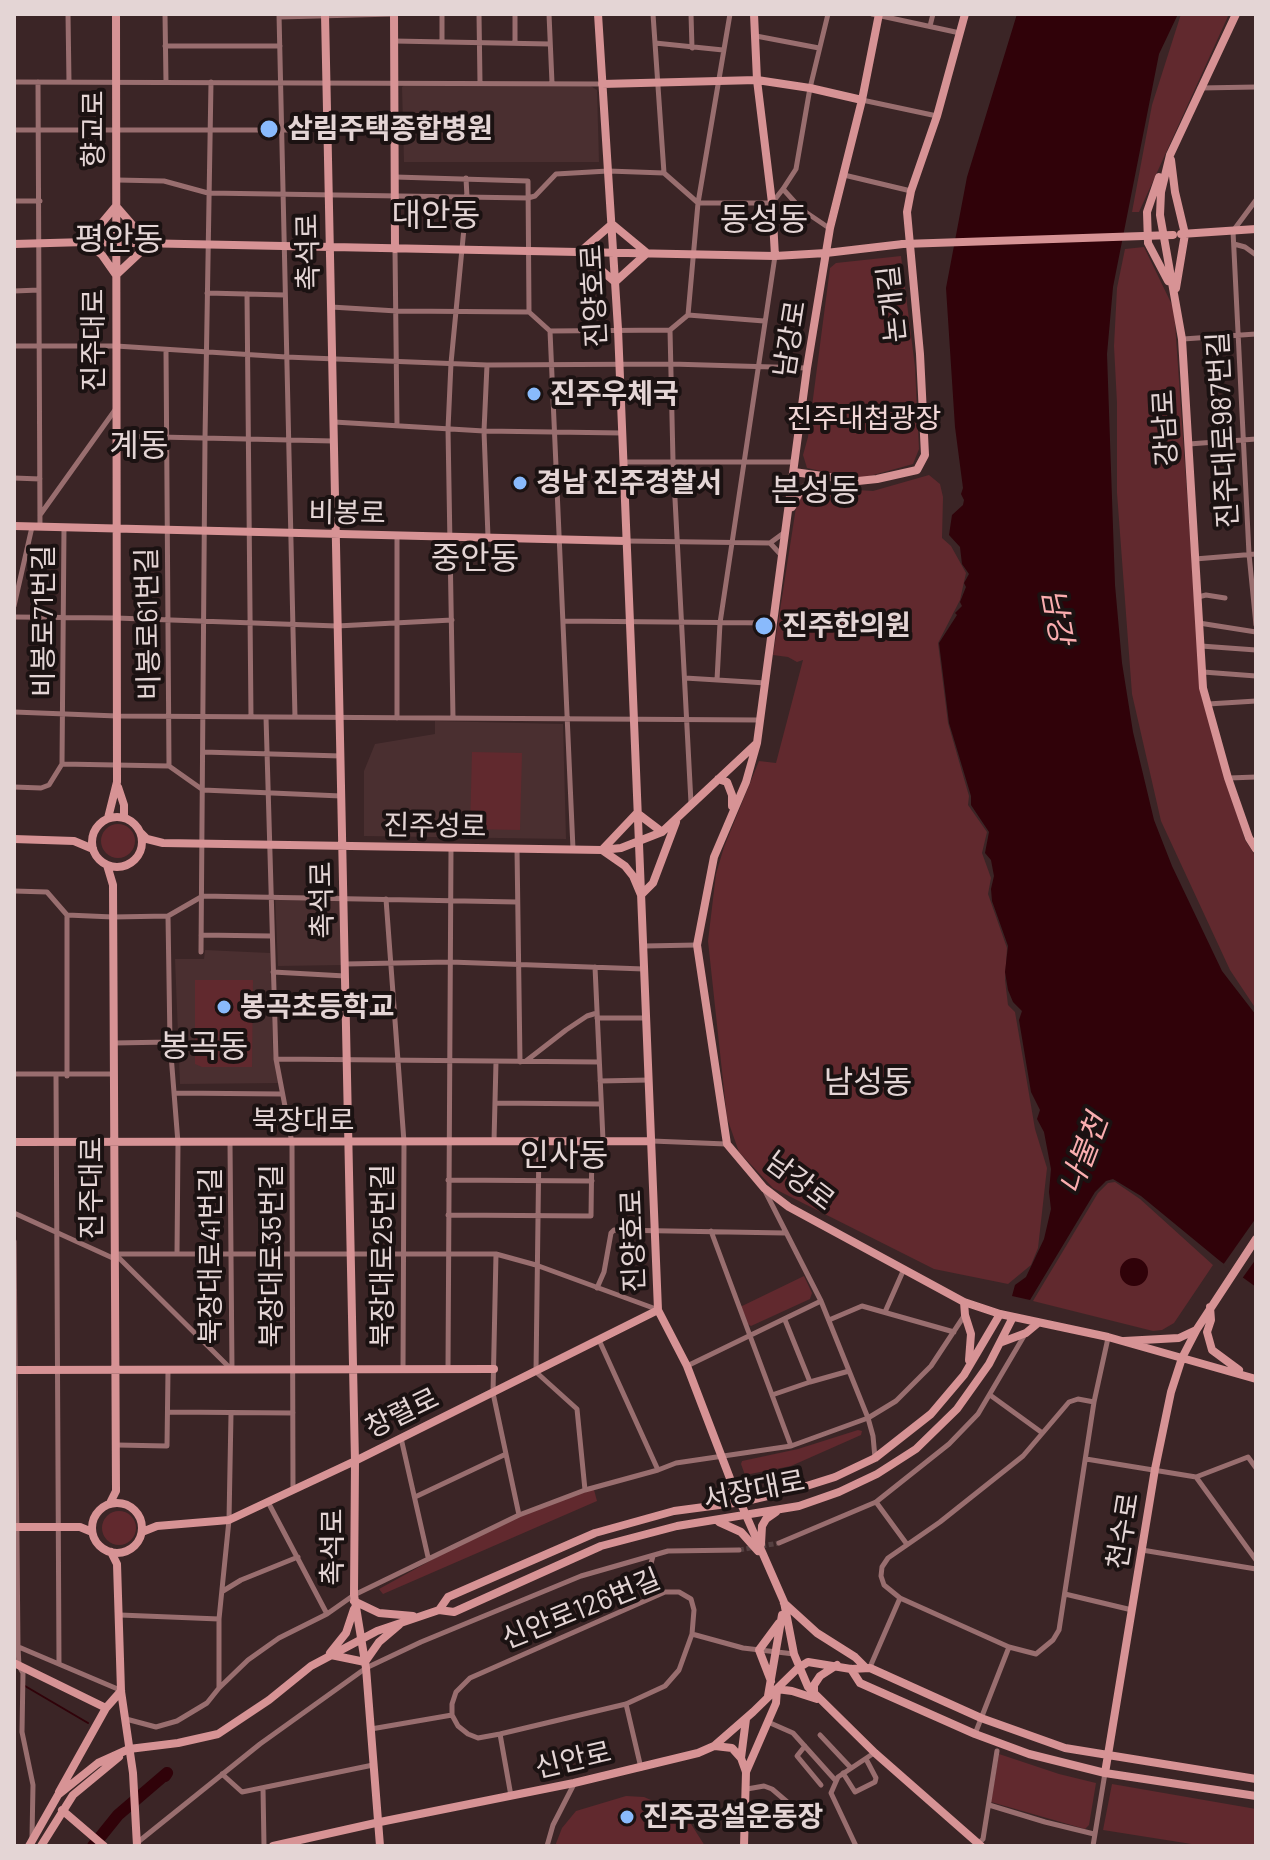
<!DOCTYPE html>
<meta charset="utf-8">
<style>
body{margin:0}
#map{position:relative;width:1270px;height:1860px;overflow:hidden;background:#3b2526;font-family:Barlow,sans-serif}
canvas{display:block}
.frame{position:absolute;inset:0;border:16px solid #e4d5d5;pointer-events:none}
</style>
<div id="map">
<canvas width="1270" height="1860"></canvas>
<div class="frame"></div>
</div>
<script>
const context = document.querySelector('canvas').getContext('2d');
context.lineJoin = 'round';
function fillPath(path, color) {
  context.fillStyle = color;
  context.fill(path, 'evenodd');
}
function shape(rows) {
  const path = new Path2D();
  for (const r of rows) {
    if (r.length === 3) {
      path.moveTo(r[0] + r[2], r[1]);
      path.arc(r[0], r[1], r[2], 0, 2 * Math.PI);
      continue;
    }
    path.moveTo(r[0], r[1]);
    for (let i = 2; i < r.length; i += 2) path.lineTo(r[i], r[i + 1]);
  }
  return path;
}
function trace(path, color, width, dash) {
  context.strokeStyle = color;
  context.lineWidth = width;
  context.lineCap = dash ? 'butt' : 'round';
  context.setLineDash(dash || []);
  context.stroke(path);
}
function label(font, color, halo, rows, align = 'center') {
  context.font = font + ' Barlow,"Noto Sans KR",sans-serif';
  context.lineWidth = 8;
  context.setLineDash([]);
  context.textBaseline = 'middle';
  context.strokeStyle = halo;
  context.fillStyle = color;
  for (const [text, x, y, turn = 0] of rows) {
    context.save();
    context.translate(x, y);
    context.rotate((+turn || 0) * Math.PI / 180);
    context.textAlign = isNaN(turn) ? turn : align;
    if (halo) context.strokeText(text, 0, 0);
    context.fillText(text, 0, 0);
    context.restore();
  }
}
fillPath(shape([
 [407,83,589,85,597,90,599,162,404,162,402,87],
 [435,721,563,724,566,839,364,836,364,771,375,744,435,734],
 [275,895,338,895,341,899,343,965,278,966],
 [205,950,270,953,273,1055,280,1083,180,1084,175,959,204,959]
]), '#4a2f30');
fillPath(shape([
 [1181,14,1229,14,1139,212,1132,212,1152,105],
 [1144,247,1174,309,1201,695,1245,840,1256,857,1256,1009,1230,970,1161,821,1132,694,1117,493,1117,403,1114,346,1117,288,1125,249],
 [901,256,915,367,919,449,913,464,859,479,807,468,803,455,808,437,830,268,836,263],
 [929,475,940,484,943,497,942,538,951,546,966,573,960,600,938,643,948,723,969,796,968,805,987,832,982,853,991,878,988,894,1007,948,1005,980,1008,1005,1015,1012,1035,1129,1047,1168,1038,1248,1031,1265,1008,1284,934,1269,773,1188,739,1152,727,1118,708,941,716,874,724,847,759,761,776,763,803,660,797,662,788,657,773,655,797,501,810,487,873,491],
 [472,752,522,753,520,830,470,829],
 [118,841,17],
 [195,980,253,980,252,1067,202,1067,195,1064],
 [1115,1182,1140,1199,1213,1265,1174,1323,1162,1330,1153,1331,1033,1301,1098,1193,1108,1183],
 [804,1276,812,1293,810,1299,751,1326,746,1323,740,1307],
 [858,1430,862,1431,861,1435,791,1466,745,1475,741,1464,742,1461,798,1449],
 [593,1486,597,1501,383,1594,379,1589,486,1530],
 [119,1528,17],
 [999,1754,1059,1774,1096,1783,1089,1825,1085,1829,991,1802],
 [1112,1784,1256,1809,1256,1846,1204,1846,1103,1830],
 [626,1796,644,1797,676,1811,691,1824,705,1846,555,1846,562,1828,576,1811]
]), '#61292e');
fillPath(shape([
 [1017,14,1178,14,1159,54,1113,287,1107,354,1115,585,1122,663,1133,732,1154,820,1172,866,1222,971,1256,1015,1256,1287,1220,1261,1141,1196,1113,1179,1106,1181,1095,1192,1030,1300,1012,1296,1015,1285,1026,1277,1044,1239,1051,1209,1049,1192,1051,1169,1044,1132,1037,1119,1040,1110,1031,1092,1019,1020,1022,1011,1013,1002,1008,990,1005,972,1008,946,992,901,991,889,994,876,991,860,985,853,989,832,971,805,971,796,949,723,939,643,957,615,955,613,962,606,960,602,966,587,964,583,969,574,962,564,960,547,949,535,952,515,963,505,964,500,961,494,963,488,955,427,946,288,967,177],
 [1134,1272,14]
]), '#300209');
fillPath(shape([
 [1256,1218,1256,1259,1241,1280,1223,1265]
]), '#3b2526');
trace(shape([
 [25,1686,88,1723]
]), '#300209', 2);
trace(shape([
 [93,1846,118,1815,167,1773,165,1776]
]), '#300209', 12);
trace(shape([
 [739,1550,779,1543]
]), '#543f40', 5, [5, 2.5]);
trace(shape([
 [68,14,69,82],
 [165,14,166,82],
 [279,14,295,717],
 [442,14,442,41],
 [479,14,480,83],
 [549,14,552,83],
 [653,14,664,173],
 [691,14,692,48],
 [872,14,960,33],
 [279,17,394,14],
 [930,26,933,14],
 [756,36,819,48],
 [394,41,550,44],
 [515,43,515,14],
 [655,43,723,50],
 [165,46,280,46],
 [14,82,602,84],
 [38,82,40,527],
 [1200,88,1256,87],
 [862,100,937,116],
 [14,130,394,130],
 [664,173,697,202],
 [844,175,911,191],
 [395,177,528,181,529,312],
 [117,180,164,181,208,193,528,198,535,196,556,174,608,171,664,173],
 [783,189,801,209,829,228],
 [1256,200,1233,231,1249,554,1256,625],
 [14,201,40,201],
 [698,203,772,203,783,189,796,169,810,88,828,14],
 [1234,244,1245,247,1256,255],
 [395,250,397,425],
 [14,291,39,290],
 [207,293,285,295],
 [247,294,251,717],
 [331,307,397,311,529,312,550,331,670,330,688,315,764,321],
 [688,315,698,203,730,14],
 [670,330,673,461,691,803],
 [550,331,573,849],
 [1183,339,1256,334],
 [14,346,116,346,286,357,487,365,671,364,807,368],
 [166,350,169,766],
 [487,365,484,431,488,537],
 [334,422,484,431,622,433],
 [116,436,333,441],
 [1189,444,1256,439],
 [624,462,794,462],
 [14,478,40,479],
 [40,515,115,410],
 [397,536,397,718],
 [627,541,770,543],
 [770,543,785,532],
 [770,543,782,556],
 [1195,559,1256,554],
 [1198,597,1206,595,1225,598],
 [14,606,32,527],
 [14,617,116,618,337,626,452,620],
 [563,621,772,623],
 [1199,623,1256,632],
 [1201,646,1256,650],
 [1203,672,1256,676],
 [685,678,766,683],
 [717,680,720,623,775,256],
 [1208,704,1256,701],
 [14,712,117,716,760,720],
 [266,717,276,1059,292,1143,293,1490],
 [453,718,448,429,451,363,467,197,466,178],
 [203,752,341,756],
 [62,764,169,766,203,790,341,796],
 [1229,778,1256,777],
 [14,787,41,788,49,785,62,764,64,528],
 [517,849,520,1062],
 [14,891,47,892,67,915,113,917,168,916,201,897],
 [202,896,517,902],
 [386,899,404,1142,403,1369],
 [67,915,67,1076],
 [168,916,170,1042,178,1143,177,1254],
 [201,935,271,936],
 [644,946,697,945],
 [201,952,205,438,211,82],
 [345,964,450,962,644,969],
 [595,967,603,1140],
 [273,972,345,976],
 [597,1018,646,1018],
 [114,1043,170,1042],
 [276,1059,599,1062],
 [526,1061,566,1030,587,1016,597,1013],
 [14,1074,114,1074],
 [56,1076,59,1663],
 [600,1081,649,1080],
 [175,1093,281,1094],
 [495,1103,601,1104],
 [494,1141,496,1062],
 [652,1141,726,1144],
 [539,1142,536,1372,577,1409,585,1490],
 [230,1143,232,1369],
 [448,1180,592,1181],
 [764,1189,821,1301,868,1418,873,1436,875,1458],
 [14,1213,115,1259],
 [448,1215,591,1216,592,1142],
 [711,1231,791,1446],
 [14,1241,18,1647,19,1666,23,1673,22,1732,33,1785,32,1837],
 [116,1254,496,1254,536,1265,656,1309],
 [496,1254,493,1393,519,1515],
 [116,1255,231,1369],
 [597,1288,604,1272,611,1233,614,1230,785,1233],
 [885,1312,904,1269],
 [785,1320,810,1382],
 [829,1320,862,1306,954,1332],
 [599,1340,658,1470],
 [687,1366,821,1301],
 [448,1369,451,848],
 [772,1395,810,1382,849,1371],
 [990,1395,1041,1432],
 [1094,1402,1078,1399,1069,1402,1023,1456,940,1522,888,1558,882,1567,881,1576,884,1585,900,1598,1009,1647,1036,1654,1053,1640,1059,1630,1094,1402,1108,1338],
 [168,1412,293,1413],
 [401,1438,428,1557],
 [117,1445,167,1446,168,1371],
 [1086,1459,1196,1477,1256,1560],
 [1196,1477,1248,1457,1256,1468],
 [415,1497,506,1454],
 [268,1502,327,1614],
 [876,1502,906,1543],
 [779,1543,876,1502,949,1444,978,1414,1024,1336],
 [1142,1550,1256,1569],
 [223,1591,241,1580,298,1557],
 [665,1592,679,1592,691,1599,694,1610,692,1634,679,1670,665,1686,626,1704,500,1734,478,1738,468,1734,458,1726,452,1715,452,1704,456,1692,470,1678,665,1592],
 [1065,1594,1132,1610],
 [652,1597,647,1578,653,1556],
 [120,1615,219,1619],
 [692,1634,743,1648,794,1654],
 [14,1645,120,1690],
 [870,1667,900,1598],
 [219,1687,219,1619,229,1520,231,1414],
 [626,1704,641,1768],
 [126,1719,156,1727,177,1721,207,1703,219,1688,248,1660,279,1638,327,1614,354,1595,519,1515,585,1490,658,1470,676,1463,791,1446,868,1418,896,1401,931,1366,964,1316],
 [768,1722,793,1733,836,1781],
 [371,1729,452,1715],
 [500,1734,511,1796],
 [975,1734,1009,1647],
 [820,1735,851,1768],
 [805,1746,797,1756,821,1785],
 [843,1773,855,1792,875,1782,876,1778,866,1759],
 [222,1774,242,1792,373,1765],
 [263,1788,264,1846],
 [747,1789,764,1786,772,1789,799,1812],
 [989,1805,1045,1822,1094,1834],
 [138,1842,260,1744,366,1668,421,1642,581,1576,668,1551,739,1550],
 [977,1845,983,1839,997,1751],
 [547,1846,553,1825,574,1784],
 [856,1846,831,1793,838,1777,874,1753],
 [1093,1846,1105,1773]
]), '#996e6f', 5);
trace(shape([
 [325,14,355,1461,354,1595,366,1668,380,1846],
 [394,14,395,249],
 [598,14,618,329,658,1310,687,1366,731,1481,784,1602,794,1654,808,1687,875,1753,981,1846],
 [754,14,757,80,772,203,775,256],
 [879,14,862,100,830,228,807,368,757,743,746,782,714,857,697,945,727,1144,764,1188,789,1207,964,1302,1000,1314,1108,1337,1256,1379],
 [1236,14,1170,155,1161,192,1160,215,1182,339,1203,688,1228,778,1249,838,1256,849],
 [602,84,757,80,810,88,862,100],
 [1171,160,1175,192,1185,234,1176,288],
 [1159,177,1147,212,1148,243,1168,281],
 [116,206,149,244,116,275,102,255,86,242,116,206],
 [612,224,647,253,615,282,580,252,612,224],
 [1181,234,1256,229],
 [14,244,86,242,775,256,826,253,903,244],
 [794,472,858,481,877,479,917,470,925,455,920,354,907,212,911,191,937,116,965,14],
 [792,507,799,493,805,487,820,480,825,481],
 [14,526,626,541],
 [718,779,727,782,732,795,732,806],
 [118,787,124,805,124,817],
 [117,842,25],
 [108,818,117,782,116,14],
 [662,832,637,813,602,850,625,866,633,876,641,895,653,883,676,822],
 [141,833,147,839,163,843,602,850,621,848,662,832,756,744],
 [14,839,74,841,93,849],
 [107,865,113,885,116,1491,110,1503],
 [14,1142,651,1141],
 [964,1302,965,1315,971,1334,969,1360],
 [1210,1307,1211,1320,1207,1332,1212,1350,1239,1370],
 [1124,1341,1179,1338,1196,1330],
 [1002,1342,1026,1333,1038,1323],
 [14,1370,494,1369],
 [117,1528,25],
 [709,1505,720,1498,731,1481,746,1491,766,1494],
 [719,1522,741,1532,758,1551],
 [14,1527,80,1527,92,1532],
 [142,1532,157,1526,229,1520,355,1461,658,1310],
 [761,1544,762,1526,766,1519,776,1512],
 [111,1552,117,1564,121,1691,133,1773,137,1846],
 [354,1601,379,1613,413,1616],
 [784,1603,817,1633,855,1657,865,1667],
 [439,1610,448,1597,595,1533,674,1511,742,1502,797,1489,835,1477,875,1458,931,1414,964,1375,1000,1314],
 [330,1653,346,1633,354,1609],
 [331,1655,365,1662,379,1642,399,1625],
 [14,1663,106,1708],
 [851,1669,860,1683,975,1734,1029,1754,1105,1773,1256,1796],
 [771,1681,759,1650,779,1623],
 [814,1694,814,1685,820,1676,837,1665],
 [768,1696,782,1615],
 [715,1746,732,1748,741,1758],
 [746,1772,776,1703,777,1689,792,1691,817,1699],
 [1105,1773,1155,1469,1171,1392,1182,1358,1197,1329,1256,1239],
 [59,1792,106,1708,121,1691],
 [62,1810,104,1846],
 [29,1846,58,1795,98,1763,129,1749,178,1743,218,1734,269,1700,311,1666,377,1631,439,1610,454,1612,601,1546,677,1526,799,1506,839,1492,877,1474,916,1449,957,1409,989,1364,1013,1317],
 [41,1846,73,1795,119,1757],
 [273,1846,380,1822,574,1783,698,1753,714,1746,753,1712,798,1668,808,1662,851,1669,870,1668,981,1718,1065,1748,1256,1779],
 [744,1846,746,1772,741,1758,746,1719]
]), '#d79395', 8);
trace(shape([
 [903,244,1173,235]
]), '#d79395', 8);
for (const [x, y, r, color] of [
 [269,129,10,"#89bafc"],
 [534,394,8,"#89bafc"],
 [520,483,8,"#89bafc"],
 [764,626,10,"#89bafc"],
 [224,1007,8,"#89bafc"],
 [627,1817,8,"#89bafc"]
]) {
  const dot = new Path2D();
  dot.arc(x, y, r, 0, 2 * Math.PI);
  context.fillStyle = color;
  context.fill(dot);
  trace(dot, '#1b1212', 3);
}
label('28px', '#e4d5d5', '#1b1212', [
 ["향교로",94,129,-90],
 ["촉석로",308,252,-91],
 ["진양호로",594,296,-93],
 ["논개길",892,304,-96],
 ["남강로",790,339,-81],
 ["진주대로",94,340,-90],
 ["강남로",1165,428,-93],
 ["진주대로987번길",1223,430,-93],
 ["비봉로",347,513,1],
 ["비봉로71번길",44,621,-90],
 ["비봉로61번길",148,624,-91],
 ["진주성로",435,826,1],
 ["촉석로",322,900,-91],
 ["북장대로",303,1121],
 ["남강로",800,1181,37],
 ["진주대로",92,1188,-90],
 ["진양호로",633,1241,-92],
 ["북장대로41번길",211,1256,-90],
 ["북장대로35번길",272,1256,-90],
 ["북장대로25번길",383,1256,-90],
 ["창렬로",402,1413,-26],
 ["서장대로",754,1490,-11],
 ["천수로",1123,1531,-81],
 ["촉석로",333,1547,-90],
 ["신안로126번길",581,1609,-22],
 ["신안로",573,1760,-13]
]);
label('bold 28px', '#e4d5d5', '#1b1212', [
 ["삼림주택종합병원",287,129],
 ["진주우체국",550,394],
 ["경남 진주경찰서",536,483],
 ["진주한의원",782,626],
 ["봉곡초등학교",240,1007],
 ["진주공설운동장",643,1817]
], 'left');
label('28px', '#f2d7d7', '#1b1212', [
 ["진주대첩광장",864,419]
]);
label('italic 30px', '#faadaf', '#1b1212', [
 ["남강",1057,616,80],
 ["나불천",1084,1154,-69]
]);
label('32px', '#e4d5d5', '#1b1212', [
 ["대안동",436,215],
 ["동성동",764,219],
 ["평안동",119,239],
 ["계동",139,445],
 ["본성동",815,490],
 ["중안동",475,558],
 ["봉곡동",204,1046],
 ["남성동",868,1082],
 ["인사동",564,1155]
]);
</script>
